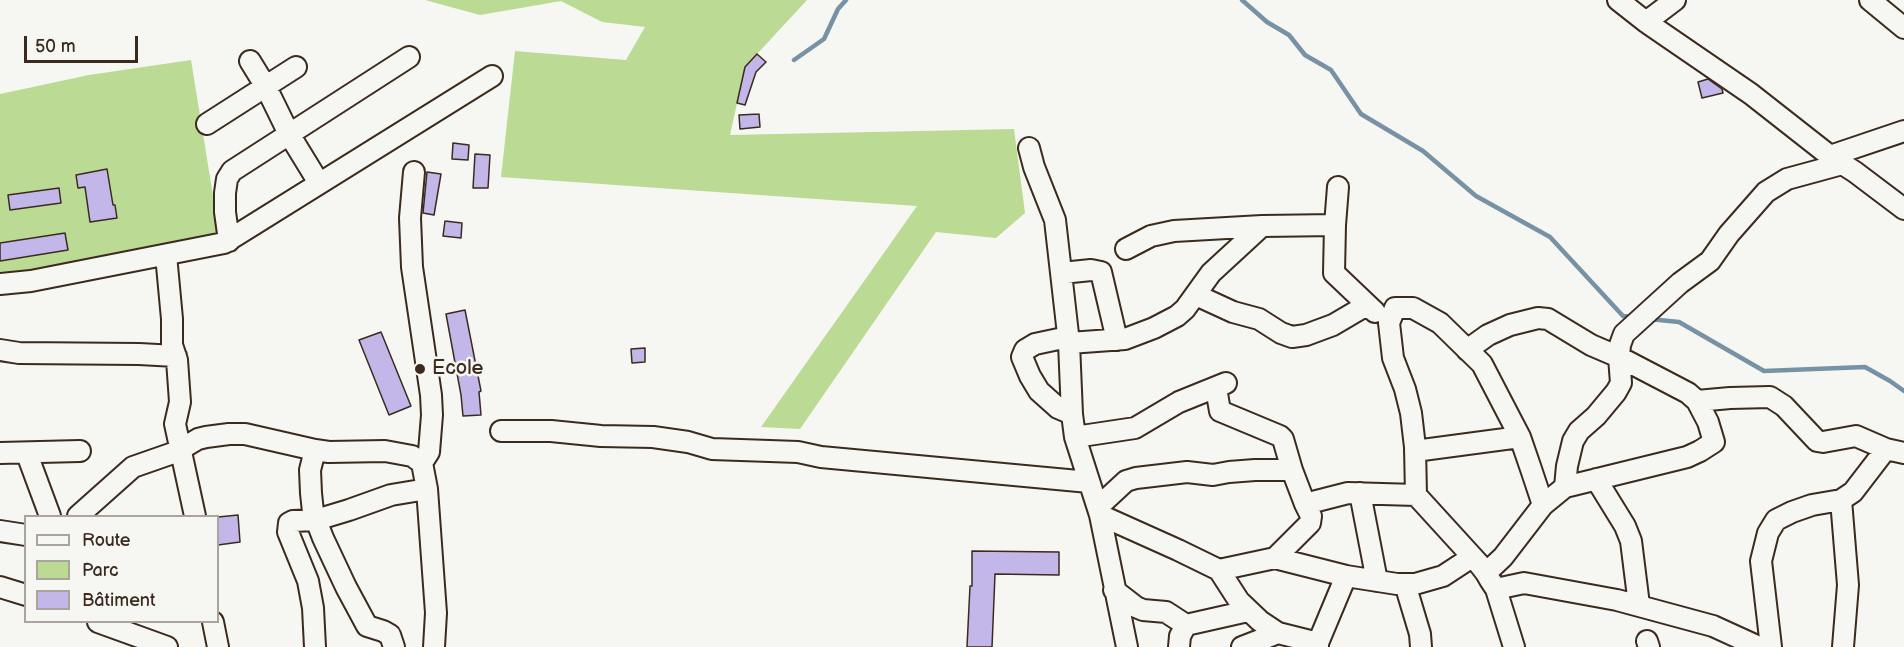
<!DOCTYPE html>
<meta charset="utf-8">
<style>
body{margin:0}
#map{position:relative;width:1904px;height:647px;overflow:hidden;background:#f6f6f2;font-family:"Balsamiq Sans",sans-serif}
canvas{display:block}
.legend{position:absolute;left:24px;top:515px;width:195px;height:108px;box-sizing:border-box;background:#f6f6f2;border:2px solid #aba49d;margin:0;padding:8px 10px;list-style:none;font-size:18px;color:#3b2a1e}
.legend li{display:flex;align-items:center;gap:12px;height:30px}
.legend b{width:30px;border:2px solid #aba49d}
.scale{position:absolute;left:24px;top:36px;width:114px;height:27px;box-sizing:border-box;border:3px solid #3b2a1e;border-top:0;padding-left:8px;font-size:18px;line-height:21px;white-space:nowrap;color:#3b2a1e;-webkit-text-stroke:4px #f6f6f2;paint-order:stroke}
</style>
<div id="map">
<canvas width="1904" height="647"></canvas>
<ul class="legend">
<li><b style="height:8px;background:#f6f6f2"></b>Route</li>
<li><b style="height:16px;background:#bbdb94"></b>Parc</li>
<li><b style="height:16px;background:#c2b7e8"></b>Bâtiment</li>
</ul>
<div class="scale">50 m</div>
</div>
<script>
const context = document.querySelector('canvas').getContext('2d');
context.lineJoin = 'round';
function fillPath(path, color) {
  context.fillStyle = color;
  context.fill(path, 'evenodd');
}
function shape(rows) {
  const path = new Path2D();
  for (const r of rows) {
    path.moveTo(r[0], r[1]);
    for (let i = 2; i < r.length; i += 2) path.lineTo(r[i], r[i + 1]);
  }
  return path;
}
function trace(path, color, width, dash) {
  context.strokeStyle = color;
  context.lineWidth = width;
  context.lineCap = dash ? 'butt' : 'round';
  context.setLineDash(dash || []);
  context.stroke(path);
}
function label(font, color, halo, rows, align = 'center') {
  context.font = font + ' "Balsamiq Sans",sans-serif';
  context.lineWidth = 5;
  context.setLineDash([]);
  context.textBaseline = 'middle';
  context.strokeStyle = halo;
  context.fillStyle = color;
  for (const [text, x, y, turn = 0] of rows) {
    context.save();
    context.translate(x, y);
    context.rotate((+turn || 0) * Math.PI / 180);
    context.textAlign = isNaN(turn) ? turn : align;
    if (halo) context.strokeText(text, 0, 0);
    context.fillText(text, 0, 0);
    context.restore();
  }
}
fillPath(shape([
 [425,0,807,0,745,67,730,135,1014,129,1025,213,996,238,936,232,800,429,761,427,917,206,501,177,515,51,626,60,645,27,602,22,561,1,480,15],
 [191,60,220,239,0,280,0,94,89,75]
]), '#bbdb94');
trace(shape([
 [1242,0,1267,22,1289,35,1305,55,1331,70,1361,114,1423,151,1476,196,1550,237,1623,316,1632,317],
 [794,60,824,39,838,9,846,0],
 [1649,319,1679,322,1764,371,1865,367,1890,381,1904,391]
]), '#7692a4', 4.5);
const building = shape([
 [757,54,766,62,756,72,745,105,737,103,745,67,757,54],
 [1708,79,1722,89,1723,93,1702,98,1698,82,1708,79],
 [759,114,760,127,740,129,739,115,759,114],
 [453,143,469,145,468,160,452,159,453,143],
 [475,154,490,155,488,188,473,188,475,154],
 [107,169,113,205,115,205,117,218,90,222,85,187,78,188,76,175,107,169],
 [427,172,441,174,434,215,423,213,427,172],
 [59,188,61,203,10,210,8,195,59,188],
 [445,221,462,223,461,238,443,236,445,221],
 [65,233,68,250,0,261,0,243,65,233],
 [465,310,481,391,479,392,481,415,463,416,461,395,446,314,465,310],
 [381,332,411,406,389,415,359,340,381,332],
 [645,348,645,362,632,363,631,349,645,348],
 [238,515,240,542,218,545,218,517,238,515],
 [972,551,1059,552,1059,575,995,574,992,647,967,647,970,586,972,586,972,551]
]);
fillPath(building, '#c2b7e8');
trace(building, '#3b2a1e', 1.5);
const minor = shape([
 [1618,0,1646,22,1751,94,1830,156,1855,172,1904,209],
 [1870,0,1904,28],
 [1646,22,1675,0],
 [250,61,266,87,289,134,319,183],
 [207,124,296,67],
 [1029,148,1034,167,1055,220,1069,343,1072,414,1075,437,1100,515,1178,550,1219,570,1275,558,1310,523,1311,516,1305,504,1348,493,1416,495],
 [1830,156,1904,131],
 [414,172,410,218,412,267,431,395,432,415,429,452,422,463],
 [1335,225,1334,273,1375,312],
 [229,241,225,212,225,193,227,179,232,171,409,57],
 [1126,249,1151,236,1174,231,1262,226],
 [166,255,172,319,172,345,177,360,180,402,175,424,195,516],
 [1062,273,1091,270,1101,272,1117,340],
 [0,284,31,281,224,243,492,76],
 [1196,295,1233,312,1259,319,1281,333,1292,337,1306,335,1333,325,1367,305],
 [1068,337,1035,344,1025,350,1022,357,1030,376,1039,391,1058,408,1072,414],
 [1069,343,1125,339,1154,328,1177,316,1185,309,1211,273,1262,226,1335,225,1338,187],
 [0,350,19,353,139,354,176,356],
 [1467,350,1488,335,1510,325,1538,318,1548,319,1591,345,1619,357,1688,393,1697,401,1708,422,1714,442,1700,451,1687,457,1565,487,1543,505],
 [1216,388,1220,411,1280,436,1283,439,1292,470],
 [1697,401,1730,398,1770,397,1784,406,1817,441,1823,442,1856,436,1886,449,1904,453],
 [501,431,551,431,601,436,653,437,688,442,712,449,798,452,821,457,1089,482],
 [1075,437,1135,428,1179,402,1226,383],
 [315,450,310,470,311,493,313,512,323,538,346,587,367,626,383,631,390,635,394,647],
 [1415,451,1520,437],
 [0,453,80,451],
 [27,454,50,516],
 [1596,479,1625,526,1631,541,1639,605],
 [1565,487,1567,466,1573,441,1579,431,1596,416,1616,392,1621,383,1619,357,1620,345,1624,334,1680,283,1710,261,1729,234,1766,192,1787,179,1842,164],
 [1360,493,1377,581],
 [1098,507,1126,481,1136,478,1187,472,1213,475,1229,472,1255,470,1292,470,1305,504],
 [1100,515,1127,647],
 [78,516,133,467,176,452,198,439,206,437,229,434,245,434,315,450,329,452,385,451,412,456,422,463,427,489,436,613,434,647],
 [0,531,26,535],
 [1275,558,1346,576,1397,584,1415,584,1443,576,1472,557],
 [1219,570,1239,601,1260,621,1278,633,1318,643,1318,647],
 [1486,573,1503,557,1543,505,1531,469,1520,437,1482,364,1440,323,1413,308,1395,308,1389,323,1393,358,1405,389,1411,413,1415,447,1416,495,1479,564,1486,573,1490,580,1496,589,1514,647],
 [1405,584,1420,634,1421,647],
 [0,587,26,595],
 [1496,589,1524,583,1617,600,1713,626,1759,647],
 [1114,590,1136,607,1143,610,1166,612,1186,625,1248,611],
 [98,622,167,647],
 [213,622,218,647],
 [1647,641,1649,647],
 [1318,643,1346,576],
 [315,647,313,608,308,581,288,532,289,523,293,521,316,520,349,510,391,495,427,489],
 [1179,647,1180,636,1186,625],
 [1242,647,1278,633],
 [1771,647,1761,561,1768,533,1776,520,1792,512,1812,505,1841,500],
 [1843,647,1848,585,1841,500,1853,492,1886,449]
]);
trace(minor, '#3b2a1e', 24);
trace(minor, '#f6f6f2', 20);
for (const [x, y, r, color] of [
 [420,369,6,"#3b2a1e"]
]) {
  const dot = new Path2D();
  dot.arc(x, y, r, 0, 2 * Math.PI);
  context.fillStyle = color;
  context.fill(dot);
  trace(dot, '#f6f6f2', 2);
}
label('20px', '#3b2a1e', '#f6f6f2', [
 ["Ecole",432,369]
], 'left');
</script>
